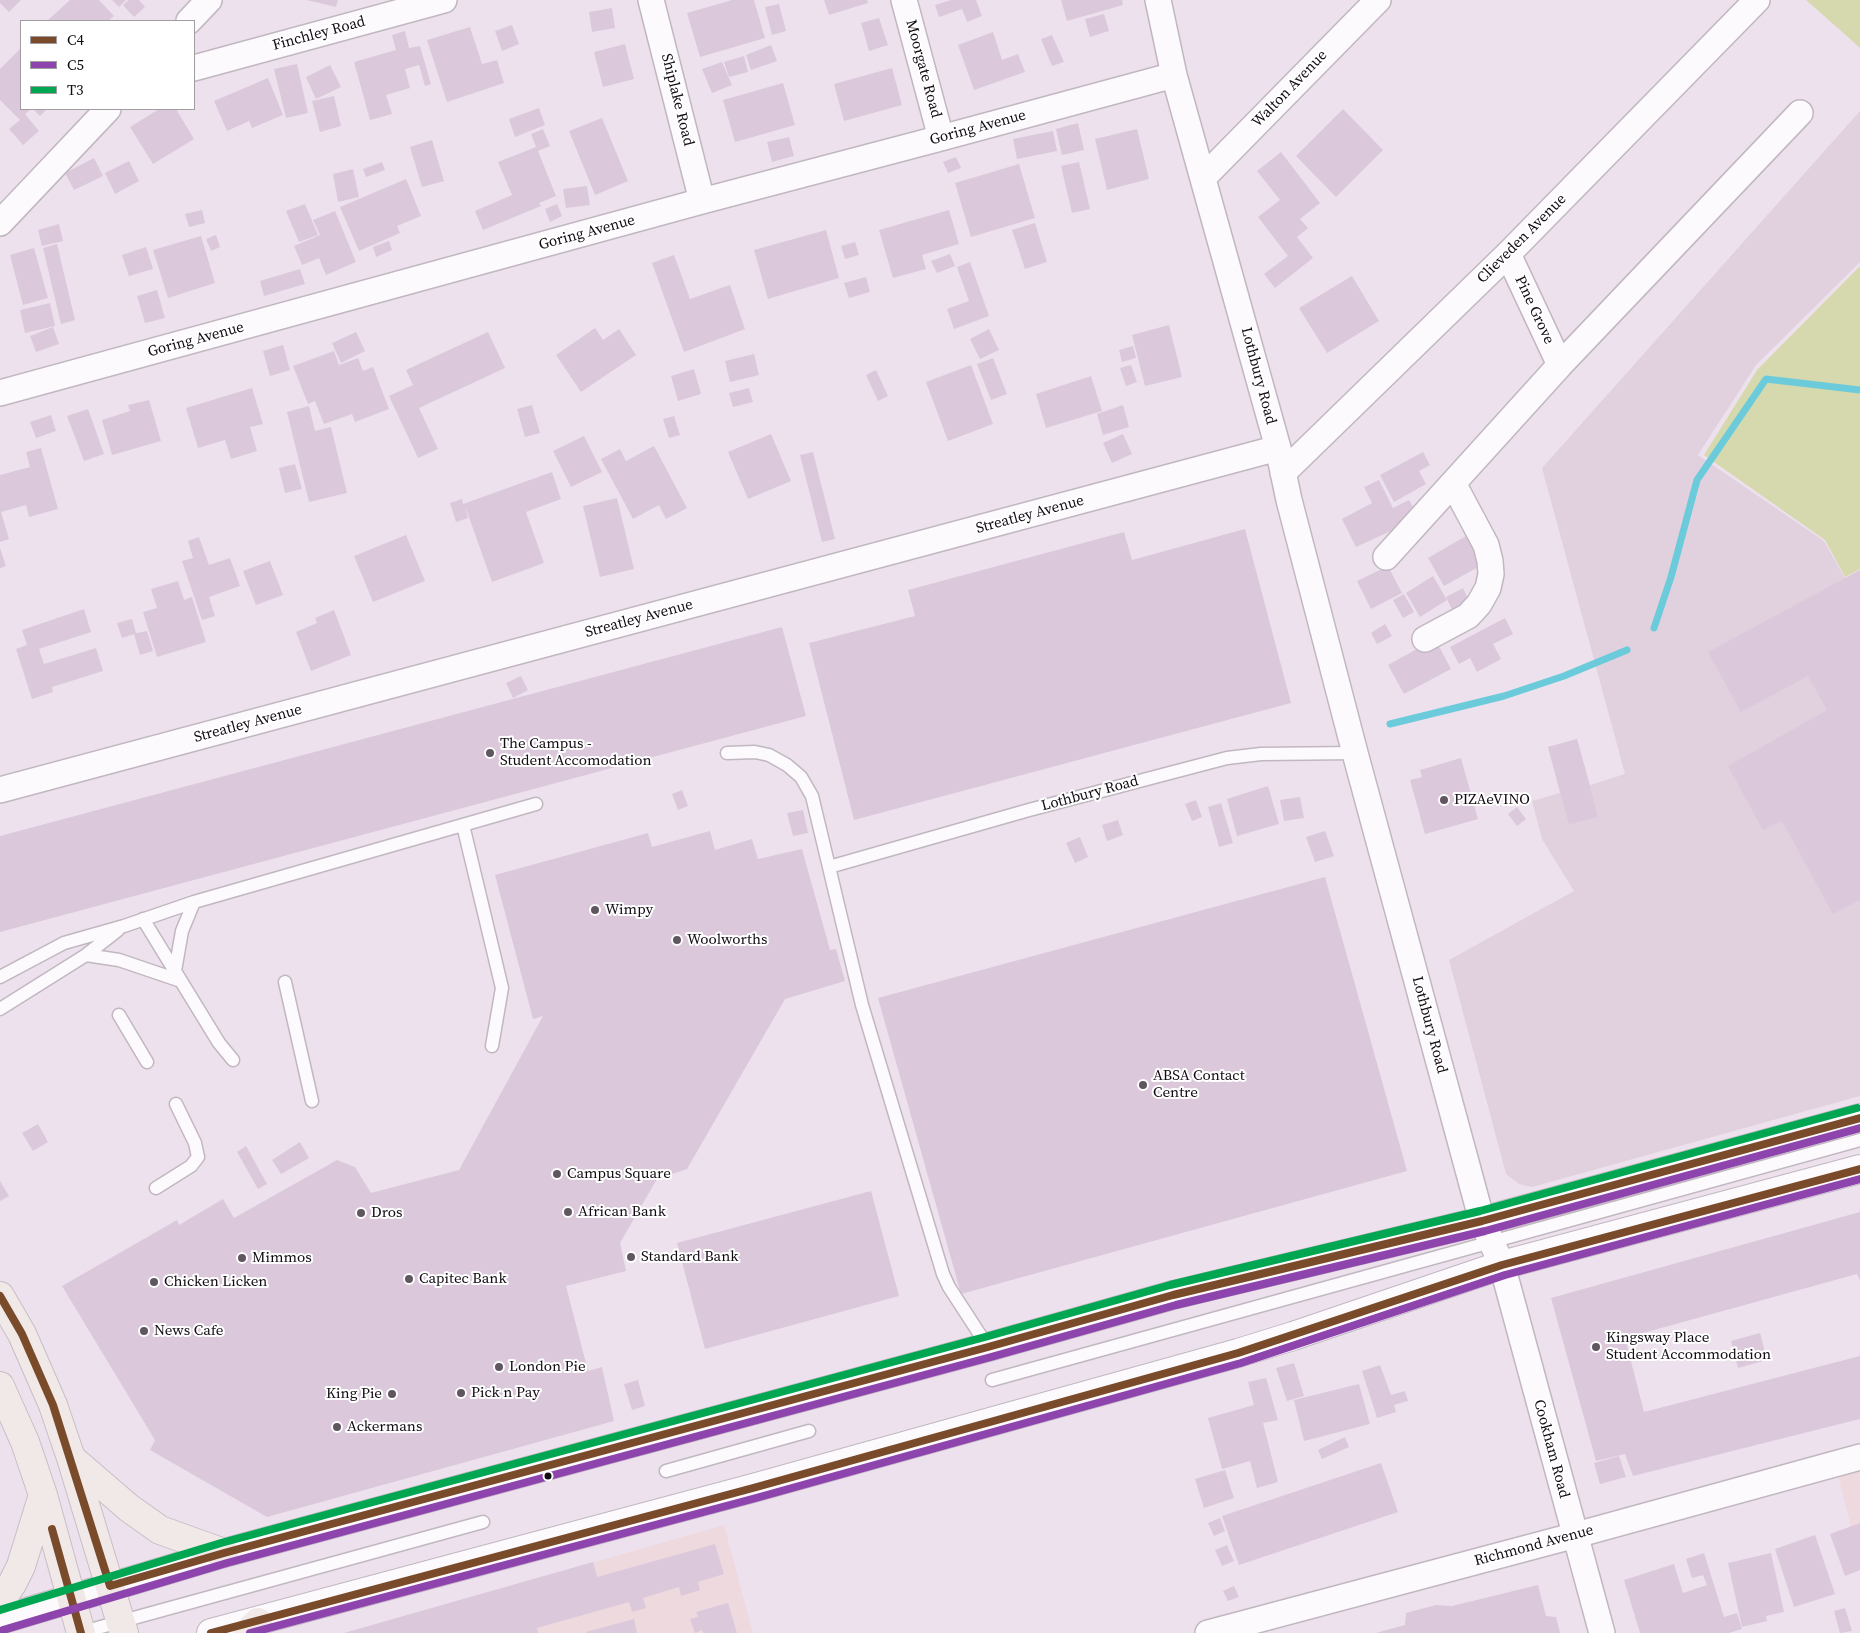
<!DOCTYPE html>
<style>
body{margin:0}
#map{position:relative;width:1860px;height:1633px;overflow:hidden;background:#ede1ed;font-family:"Source Serif 4",serif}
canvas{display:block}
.legend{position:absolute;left:20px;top:20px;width:175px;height:90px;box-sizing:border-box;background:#fff;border:1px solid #a09da0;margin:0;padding:6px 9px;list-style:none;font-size:15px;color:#120b12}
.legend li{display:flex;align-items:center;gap:10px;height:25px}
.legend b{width:25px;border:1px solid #a09da0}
</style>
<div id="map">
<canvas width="1860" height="1633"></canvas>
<ul class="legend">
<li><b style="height:6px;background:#7a4b2a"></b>C4</li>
<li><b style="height:6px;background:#8e44ad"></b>C5</li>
<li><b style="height:6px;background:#00a651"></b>T3</li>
</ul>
</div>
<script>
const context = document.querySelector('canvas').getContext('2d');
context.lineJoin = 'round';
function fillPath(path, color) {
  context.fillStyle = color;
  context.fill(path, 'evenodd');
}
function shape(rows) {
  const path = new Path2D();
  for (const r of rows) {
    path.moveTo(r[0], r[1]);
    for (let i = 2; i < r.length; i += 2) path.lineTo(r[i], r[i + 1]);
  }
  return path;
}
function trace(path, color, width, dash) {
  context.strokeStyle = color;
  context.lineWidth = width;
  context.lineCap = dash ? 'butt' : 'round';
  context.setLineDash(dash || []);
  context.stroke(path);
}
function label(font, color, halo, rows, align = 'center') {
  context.font = font + ' "Source Serif 4",serif';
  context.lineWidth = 4;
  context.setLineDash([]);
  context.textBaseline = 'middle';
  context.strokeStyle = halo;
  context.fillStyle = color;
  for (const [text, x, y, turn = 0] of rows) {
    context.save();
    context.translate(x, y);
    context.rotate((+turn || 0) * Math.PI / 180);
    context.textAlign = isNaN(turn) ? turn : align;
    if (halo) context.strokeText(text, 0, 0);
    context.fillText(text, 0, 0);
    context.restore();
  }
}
fillPath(shape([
 [1860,111,1860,262,1756,365,1698,455,1824,541,1845,578,1860,570,1860,1096,1532,1187,1519,1184,1506,1174,1449,960,1574,891,1542,839,1532,801,1560,793,1548,747,1577,739,1590,785,1625,774,1542,468]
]), '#e1d1de');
fillPath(shape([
 [1860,1457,1860,1561,1835,1464],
 [724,1525,753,1633,348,1633]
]), '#eed9df');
fillPath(shape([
 [1806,0,1860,0,1860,48,1840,30],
 [1860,266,1860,569,1845,577,1825,540,1704,455,1757,370]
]), '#d6d9ae');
trace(shape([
 [1654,628,1671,577,1697,480,1766,379,1860,390],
 [1390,724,1504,696,1564,676,1627,650]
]), '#6ccbdb', 7);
fillPath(shape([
 [0,0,21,0,9,12,0,3],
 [70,0,99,0,114,16,108,21,47,21],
 [112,0,126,0,119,7],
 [129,0,139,0,145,7,134,17,123,5],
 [307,0,338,0,336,7],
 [732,0,754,0,765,38,700,57,687,13],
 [824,0,867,0,868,3,829,15],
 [951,0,976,0,982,16,967,22,962,9,939,17,935,5],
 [1061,0,1122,0,1123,5,1067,21],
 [779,4,786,31,772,35,765,7],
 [612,8,615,28,592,32,589,12],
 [1104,14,1109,31,1090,37,1085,19],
 [879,18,888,45,869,51,861,23],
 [512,25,519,44,502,51,495,31],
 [470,27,482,64,497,60,504,83,447,102,427,40],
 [405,31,409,48,420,46,431,84,425,86,419,65,405,69,410,88,386,95,392,114,370,120,354,62,396,50,392,35],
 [993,32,1002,60,1018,54,1025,72,974,90,958,45],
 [1052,35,1064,62,1052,66,1041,39],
 [625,44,634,79,603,87,594,52],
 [771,45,777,61,751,70,746,55],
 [21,48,21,109,31,109,25,114,39,131,23,145,9,129,20,120,0,100,0,69],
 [744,56,748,72,729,77,724,62],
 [722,62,732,85,712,93,702,69],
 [297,64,308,113,286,118,274,69],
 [330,65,341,87,316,99,306,77],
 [892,68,902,105,844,121,834,84],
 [268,78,283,115,252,128,249,121,227,131,214,101],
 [783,83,795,125,735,142,723,100],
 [334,96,341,126,320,132,312,101],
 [539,108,545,125,515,137,509,119],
 [33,109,47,109,40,116],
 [159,109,176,109,194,139,153,164,130,127],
 [1343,109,1383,150,1336,197,1296,156],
 [602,118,628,181,595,195,569,131],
 [1078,123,1084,150,1062,155,1056,129],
 [543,129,550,146,538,151,556,196,539,203,541,206,483,230,475,211,512,195,498,162,536,147,531,134],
 [1137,129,1149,179,1107,190,1095,139],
 [1053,131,1057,151,1017,159,1013,139],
 [789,137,794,156,772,162,767,142],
 [432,140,444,181,422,187,410,147],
 [1281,152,1320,203,1300,219,1308,228,1297,237,1313,258,1275,288,1264,274,1288,256,1258,217,1280,200,1257,171],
 [956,157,961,168,948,173,943,162],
 [94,158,103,176,74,190,65,173],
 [129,161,139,181,115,194,105,173],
 [382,162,385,170,366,177,363,169],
 [1079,162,1090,209,1072,213,1061,166],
 [1019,164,1035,218,971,237,955,183],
 [353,169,359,197,338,202,333,174],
 [406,179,421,216,397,226,400,233,359,251,340,207],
 [587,186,590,205,566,208,563,189],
 [305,204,318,235,299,242,286,211],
 [557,204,562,216,550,222,545,209],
 [202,210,205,223,189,227,185,214],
 [949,210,959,244,922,255,926,269,893,278,879,230],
 [335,211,356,262,326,275,319,258,302,265,294,246,320,235,313,220],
 [1035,223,1047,262,1025,269,1012,230],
 [59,224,63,241,42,246,38,230],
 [826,230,839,278,768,299,754,250],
 [216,235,220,247,211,251,206,239],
 [201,236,215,283,168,298,153,250],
 [389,241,392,250,376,257,373,247],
 [855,242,859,255,845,259,841,246],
 [57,244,75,320,61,324,43,248],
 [146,247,153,269,129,276,122,255],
 [34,248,48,298,23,305,10,255],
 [950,254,955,266,937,273,931,261],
 [674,255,690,299,730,285,745,329,684,352,652,263],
 [970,262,989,316,954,329,947,309,969,301,957,267],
 [300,269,305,284,264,296,260,281],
 [1352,276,1379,321,1327,353,1299,308],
 [866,277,870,292,849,298,844,283],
 [157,290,165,318,145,323,137,296],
 [50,303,55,326,25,333,20,310],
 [1169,325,1182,377,1145,386,1132,335],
 [53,327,59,344,36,352,30,336],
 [595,328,603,340,619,329,636,355,581,392,556,355],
 [989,329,999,350,980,359,970,339],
 [356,332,365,351,341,363,332,343],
 [488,332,505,368,419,408,438,449,418,458,389,396,413,385,406,370],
 [283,345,290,370,270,376,263,351],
 [1133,346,1136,358,1122,362,1119,350],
 [334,351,339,365,358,358,363,371,373,367,389,409,355,422,352,414,324,424,315,401,308,404,293,366],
 [754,354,759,375,730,382,725,361],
 [993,358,1007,394,991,400,977,364],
 [971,365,993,424,948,441,926,382],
 [1131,365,1137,382,1126,386,1120,368],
 [694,369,701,394,678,401,671,376],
 [876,370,888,396,878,401,866,375],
 [1091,376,1102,411,1046,428,1036,394],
 [252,388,263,424,250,427,257,451,231,459,225,440,198,448,186,408],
 [749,388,753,402,733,407,729,393],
 [149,400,161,441,112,455,102,420,130,411,128,405],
 [532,405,540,433,525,437,517,409],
 [1123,405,1129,427,1103,435,1097,414],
 [309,406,315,431,331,427,347,493,309,502,287,412],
 [88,409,104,454,84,461,67,416],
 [51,415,56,431,36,438,30,422],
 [674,416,680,435,669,438,663,419],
 [771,434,791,481,748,499,728,452],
 [1123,434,1132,454,1112,463,1103,443],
 [584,436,602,472,571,487,553,451],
 [654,446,687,508,666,519,659,505,633,519,601,459,620,449,626,461],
 [41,448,58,509,29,517,26,505,1,512,9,539,0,542,0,475,30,467,26,452],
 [813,452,835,539,822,542,800,455],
 [1423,452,1430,465,1419,471,1426,484,1394,502,1380,475],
 [295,464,302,489,285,493,279,468],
 [552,472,561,499,526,512,544,563,492,582,465,506,468,518,456,522,450,503,462,499,463,504],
 [1379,480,1393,508,1409,500,1419,518,1356,547,1342,519,1372,503,1364,487],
 [617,498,634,569,600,577,583,506],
 [1245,529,1291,703,854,820,809,643,915,616,908,590,1124,532,1132,560],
 [406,535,425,581,373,602,354,556],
 [1466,536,1482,565,1444,586,1428,558],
 [199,537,209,565,230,558,240,586,209,597,215,616,202,620,182,561,193,558,188,541],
 [0,548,6,566,0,568],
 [270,561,283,595,256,605,243,571],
 [1388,566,1402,593,1371,609,1357,581],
 [1860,570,1860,900,1833,914,1782,821,1763,830,1728,766,1827,710,1808,676,1741,712,1708,652],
 [1433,576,1447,600,1420,617,1406,593],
 [178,581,184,600,192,597,206,642,157,657,143,612,157,608,151,589],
 [1463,588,1470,603,1453,612,1446,597],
 [1404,594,1414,612,1403,618,1393,600],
 [84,609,91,632,39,649,44,664,96,648,103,671,52,687,53,692,32,699,16,649,27,645,22,630],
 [334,610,351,655,311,671,296,632,317,623,315,618],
 [1505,618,1513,634,1493,644,1501,659,1477,672,1470,658,1459,664,1450,647],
 [132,619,136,633,147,631,153,651,140,655,134,634,122,638,117,623],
 [1385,624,1392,636,1377,644,1371,633],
 [782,627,806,716,0,932,0,836],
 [1435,639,1451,669,1404,694,1388,665],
 [521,676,528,690,513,698,506,683],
 [1577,739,1598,817,1569,824,1548,747],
 [1461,758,1478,819,1425,834,1410,780,1422,777,1420,770],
 [1268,786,1279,824,1237,836,1227,799],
 [682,790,688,806,678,810,672,794],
 [1300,797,1304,818,1284,821,1280,800],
 [1196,800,1202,817,1192,821,1185,804],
 [1221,803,1233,843,1219,847,1208,807],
 [1517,807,1526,819,1517,826,1508,814],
 [803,810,808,833,793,836,787,813],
 [1118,820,1123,835,1107,841,1102,825],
 [710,831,715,850,752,839,758,859,802,849,830,950,836,949,845,981,785,999,687,1169,657,1179,620,1243,626,1271,566,1286,588,1371,602,1367,614,1421,267,1517,150,1450,155,1440,62,1286,177,1220,179,1225,223,1199,234,1218,337,1160,355,1167,371,1193,459,1170,543,1016,533,1019,495,875,648,833,652,847],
 [1325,831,1334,856,1315,862,1306,837],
 [1080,837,1088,857,1075,863,1066,843],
 [1325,877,1407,1171,961,1294,878,998],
 [38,1124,48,1142,33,1151,22,1133],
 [300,1142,309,1158,281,1174,272,1160],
 [246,1146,267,1184,258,1189,237,1152],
 [0,1181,9,1196,0,1201],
 [871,1191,899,1296,705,1349,677,1243],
 [1860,1212,1860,1281,1857,1274,1625,1338,1644,1412,1860,1356,1860,1419,1633,1476,1625,1454,1596,1461,1551,1298],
 [1760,1333,1767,1360,1738,1368,1731,1341],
 [1294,1363,1304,1396,1287,1401,1276,1368],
 [1380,1365,1391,1395,1405,1391,1408,1401,1394,1405,1396,1412,1377,1418,1362,1371],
 [1266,1378,1278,1420,1263,1423,1278,1482,1257,1488,1250,1461,1222,1469,1208,1418,1254,1405,1248,1382],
 [638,1380,645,1406,632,1410,624,1384],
 [1359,1384,1370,1424,1304,1441,1294,1400],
 [1345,1437,1349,1447,1322,1459,1318,1450],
 [1619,1456,1626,1477,1600,1484,1594,1463],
 [1381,1463,1398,1512,1239,1565,1222,1516],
 [1225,1470,1234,1498,1204,1508,1195,1479],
 [1220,1518,1225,1531,1214,1536,1208,1523],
 [1860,1523,1860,1570,1845,1576,1830,1534],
 [1815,1535,1835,1594,1794,1607,1775,1549],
 [715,1544,724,1574,698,1582,700,1590,681,1596,679,1587,643,1598,646,1608,632,1612,629,1602,537,1628,538,1633,344,1633,593,1562,597,1577],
 [1227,1545,1234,1561,1222,1566,1215,1550],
 [1704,1553,1724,1617,1737,1613,1742,1629,1729,1633,1640,1633,1624,1580,1674,1564,1683,1593,1707,1585,1703,1575,1692,1578,1686,1559],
 [1771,1553,1784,1612,1766,1616,1767,1621,1742,1627,1728,1563],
 [1538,1585,1546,1616,1556,1617,1560,1633,1376,1633,1405,1625,1406,1613,1436,1605,1452,1606],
 [1234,1586,1239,1597,1228,1601,1223,1591],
 [728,1603,737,1633,703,1633,702,1630,695,1633,690,1619,698,1617,696,1612],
 [1845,1608,1852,1631,1840,1633,1834,1611],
 [634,1619,637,1633,586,1633,586,1632]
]), '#dbc9db');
const lane = shape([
 [727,753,755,752,769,755,787,765,801,777,812,796,862,1005,943,1274,949,1287,988,1347],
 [463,825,502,988,492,1046],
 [829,867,1029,810,1227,758,1261,754,1355,753],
 [143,919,219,1043,233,1060],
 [86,955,119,960,181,981],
 [175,971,182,931,194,902],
 [0,977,64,943,124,926,194,902,536,804],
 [285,982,312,1101],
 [0,1009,86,955,118,930],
 [119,1015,147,1062],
 [156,1188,191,1166,198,1157,195,1143,176,1104],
 [992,1380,1860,1140],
 [666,1471,809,1431],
 [79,1633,483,1522]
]);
const street = shape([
 [651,0,702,201],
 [904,0,941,138],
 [1158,0,1174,75,1278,448,1289,500,1355,753,1482,1221,1502,1265,1602,1633],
 [189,21,209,0],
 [194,68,444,0],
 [1203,178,1378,0],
 [0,223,108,109],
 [1508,254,1560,365],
 [0,393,702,201,941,138,1174,75],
 [1283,473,1508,254,1757,0],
 [1386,557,1560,365,1800,113],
 [1425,639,1468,616,1479,604,1488,588,1491,574,1490,561,1486,545,1454,485],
 [0,790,1278,448],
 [1208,1633,1576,1535,1860,1457]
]);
const secondary = shape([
 [0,1620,224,1553,988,1347,1173,1295,1482,1221,1860,1118],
 [211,1633,753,1488,1238,1353,1293,1336,1502,1265,1860,1169]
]);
const primary = shape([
 [0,1296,22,1334,53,1405,71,1458,124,1633],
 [0,1386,25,1442,43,1495,81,1633],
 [71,1458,129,1508,160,1530,224,1553],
 [0,1601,12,1584,21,1566,43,1495],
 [247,1633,258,1622]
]);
trace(lane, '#c1b7c1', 15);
trace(street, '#c1b7c1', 28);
trace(secondary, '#c1b7c1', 30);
trace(primary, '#c5bfc5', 30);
trace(lane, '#fcfafc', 12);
trace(street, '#fcfafc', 25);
trace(secondary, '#fcfafc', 28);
trace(primary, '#f1e9e8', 28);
trace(shape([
 [0,1296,22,1334,53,1405,110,1586,224,1553,988,1347,1173,1295,1482,1221,1860,1118],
 [52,1529,81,1633],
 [211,1633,753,1488,1238,1353,1502,1265,1860,1169]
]), '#7a4b2a', 8);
trace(shape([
 [3,1630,227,1563,991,1357,1176,1305,1485,1231,1860,1128],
 [250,1633,756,1498,1241,1363,1505,1275,1860,1179]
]), '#8e44ad', 8);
trace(shape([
 [0,1610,221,1543,985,1337,1170,1285,1480,1211,1857,1108]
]), '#00a651', 8);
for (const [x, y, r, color] of [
 [490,753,5,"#5f565f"],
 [1444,800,5,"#5f565f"],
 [595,910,5,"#5f565f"],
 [677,940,5,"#5f565f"],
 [1143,1085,5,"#5f565f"],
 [557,1174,5,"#5f565f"],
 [568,1212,5,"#5f565f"],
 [361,1213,5,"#5f565f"],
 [631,1257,5,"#5f565f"],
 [242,1258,5,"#5f565f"],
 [409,1279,5,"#5f565f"],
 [154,1282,5,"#5f565f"],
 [144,1331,5,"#5f565f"],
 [1596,1347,5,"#5f565f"],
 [499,1367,5,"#5f565f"],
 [461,1393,5,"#5f565f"],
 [392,1394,5,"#5f565f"],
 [337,1427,5,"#5f565f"],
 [548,1476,4.5,"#120b12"]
]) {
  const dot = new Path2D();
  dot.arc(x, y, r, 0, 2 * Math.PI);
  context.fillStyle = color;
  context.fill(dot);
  trace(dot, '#fff', 2);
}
label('15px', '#120b12', '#fff', [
 ["Finchley Road",319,34,-15],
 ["Moorgate Road",923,69,75],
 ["Walton Avenue",1290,89,-46],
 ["Shiplake Road",677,100,76],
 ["Goring Avenue",978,128,-15],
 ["Goring Avenue",587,233,-15],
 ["Clieveden Avenue",1522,239,-45],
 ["Pine Grove",1534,310,65],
 ["Goring Avenue",196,340,-15],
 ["Lothbury Road",1258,376,75],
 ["Streatley Avenue",1030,515,-15],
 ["Streatley Avenue",639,619,-15],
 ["Streatley Avenue",248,724,-15],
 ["Lothbury Road",1090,794,-15],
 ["Lothbury Road",1429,1025,75],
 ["Cookham Road",1551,1449,75],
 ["Richmond Avenue",1534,1546,-15]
]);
label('15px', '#120b12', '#fff', [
 ["The Campus -",500,744],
 ["Student Accomodation",500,761],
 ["PIZAeVINO",1454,800],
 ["Wimpy",605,910],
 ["Woolworths",687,940],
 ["ABSA Contact",1153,1076],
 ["Centre",1153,1093],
 ["Campus Square",567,1174],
 ["African Bank",578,1212],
 ["Dros",371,1213],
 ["Standard Bank",641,1257],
 ["Mimmos",252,1258],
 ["Capitec Bank",419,1279],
 ["Chicken Licken",164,1282],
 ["News Cafe",154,1331],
 ["Kingsway Place",1606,1338],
 ["Student Accommodation",1606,1355],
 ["London Pie",509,1367],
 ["Pick n Pay",471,1393],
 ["King Pie",382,1394,"right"],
 ["Ackermans",347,1427]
], 'left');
</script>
